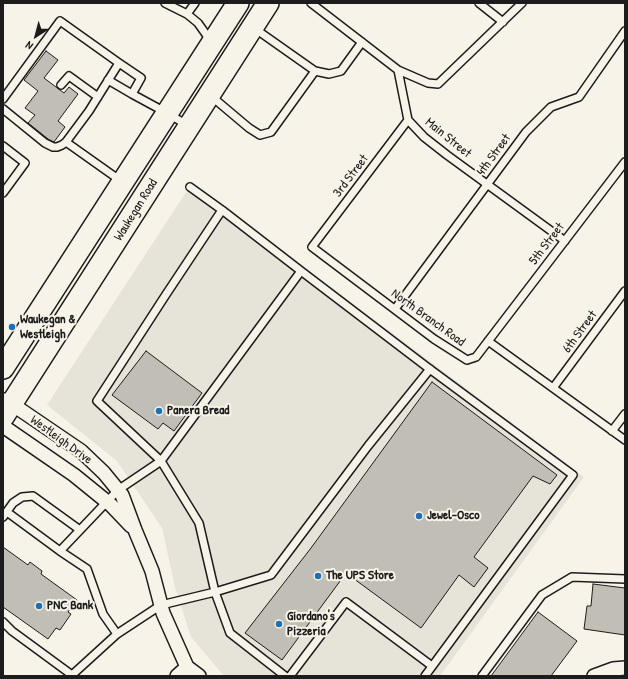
<!DOCTYPE html>
<style>
body{margin:0}
#map{position:relative;width:628px;height:679px;overflow:hidden;background:#f7f3e8;font-family:"Patrick Hand",sans-serif}
canvas{display:block}
.frame{position:absolute;inset:0;border:4px solid #1c1c1c;pointer-events:none}
.north{position:absolute;left:16px;top:16px;width:40px;height:40px;-webkit-text-stroke:3px #f7f3e8;paint-order:stroke;rotate:216deg;font-size:11px;font-weight:700;line-height:16px;text-align:center;color:#1c1c1c}
.north::after{content:'';display:block;margin:auto;width:14px;height:18px;background:#1c1c1c;clip-path:polygon(50% 0,100% 100%,50% 72%,0 100%)}
</style>
<div id="map">
<canvas width="628" height="679"></canvas>
<div class="frame"></div>
<div class="north">N</div>
</div>
<script>
const context = document.querySelector('canvas').getContext('2d');
context.lineJoin = 'round';
function fillPath(path, color) {
  context.fillStyle = color;
  context.fill(path, 'evenodd');
}
function shape(rows) {
  const path = new Path2D();
  for (const r of rows) {
    path.moveTo(r[0], r[1]);
    for (let i = 2; i < r.length; i += 2) path.lineTo(r[i], r[i + 1]);
  }
  return path;
}
function trace(path, color, width, dash) {
  context.strokeStyle = color;
  context.lineWidth = width;
  context.lineCap = dash ? 'butt' : 'round';
  context.setLineDash(dash || []);
  context.stroke(path);
}
function label(font, color, halo, rows, align = 'center') {
  context.font = font + ' "Patrick Hand",sans-serif';
  context.lineWidth = 4;
  context.setLineDash([]);
  context.textBaseline = 'middle';
  context.strokeStyle = halo;
  context.fillStyle = color;
  for (const [text, x, y, turn = 0] of rows) {
    context.save();
    context.translate(x, y);
    context.rotate((+turn || 0) * Math.PI / 180);
    context.textAlign = isNaN(turn) ? turn : align;
    if (halo) context.strokeText(text, 0, 0);
    context.fillText(text, 0, 0);
    context.restore();
  }
}
fillPath(shape([
 [192,183,584,477,440,676,224,676,191,637,175,587,162,528,117,461,47,405]
]), '#e6e3d9');
const building = shape([
 [46,51,58,60,44,78,64,93,69,87,78,94,58,121,65,127,54,142,48,139,28,123,35,115,25,108,38,91,24,80,46,51],
 [146,351,202,393,174,431,163,423,158,429,112,395,146,351],
 [432,382,557,475,550,484,533,476,474,557,488,568,474,587,459,575,421,628,346,573,282,660,245,633,311,548,432,382],
 [3,547,28,565,30,562,42,571,41,574,77,600,68,612,71,614,60,630,56,628,48,639,3,607,3,547],
 [593,584,625,588,625,635,584,629,587,606,591,606,593,584],
 [538,612,577,641,551,676,491,676,538,612]
]);
fillPath(building, '#c0beb5');
trace(building, '#1c1c1c', 1);
const service = shape([
 [165,3,187,14,198,23,210,40],
 [311,3,398,70,428,83,438,84,522,3],
 [479,3,503,22],
 [187,14,195,3],
 [254,28,315,71,329,74,341,71,362,42],
 [119,63,89,111,66,142,121,181],
 [398,70,408,120,424,137,447,155,565,241],
 [108,80,132,94,167,113,187,125],
 [61,85,69,76,98,97],
 [211,96,249,128,260,135,271,132,315,71],
 [3,99,60,21,119,63,141,78,132,94],
 [3,109,45,143,53,147,57,147,62,145,66,142],
 [408,120,312,247,434,339,467,360,476,357,625,162],
 [3,146,25,163,3,193],
 [190,187,222,210,165,296,97,401,161,461,301,271,222,210],
 [301,271,427,367,573,475,425,676],
 [395,309,526,132,551,107,579,97,625,31],
 [488,341,625,440],
 [553,388,625,291],
 [612,431,625,414],
 [161,461,199,523,215,592,161,605,117,634,103,614,87,569,60,551,118,490,161,461],
 [7,512,60,551],
 [3,517,13,503,22,497,33,496,80,530],
 [3,622,12,631,72,675,117,634],
 [285,676,230,633,215,592,271,575,368,446,430,369],
 [290,676,346,602,432,666],
 [482,676,542,595,572,577,625,579]
]);
const minor = shape([
 [6,400,81,451,104,473,122,495,135,530,152,571,163,613,187,667,199,676],
 [3,426,74,475,111,505,131,526],
 [177,676,187,667],
 [594,676,613,669,625,668]
]);
const primary = shape([
 [3,368,238,3],
 [3,417,268,3]
]);
trace(service, '#1c1c1c', 10);
trace(minor, '#1c1c1c', 16);
trace(primary, '#1c1c1c', 24);
trace(service, '#f7f3e8', 7);
trace(minor, '#f7f3e8', 13);
trace(primary, '#f7f3e8', 21);
for (const [x, y, r, color] of [
 [12,327,4,"#1f6fb2"],
 [159,411,4,"#1f6fb2"],
 [419,516,4,"#1f6fb2"],
 [318,576,4,"#1f6fb2"],
 [39,606,4,"#1f6fb2"],
 [279,624,4,"#1f6fb2"]
]) {
  const dot = new Path2D();
  dot.arc(x, y, r, 0, 2 * Math.PI);
  context.fillStyle = color;
  context.fill(dot);
  trace(dot, '#f7f3e8', 1.5);
}
label('13px', '#1c1c1c', '#f7f3e8', [
 ["Main Street",448,138,39],
 ["4th Street",494,155,-54],
 ["3rd Street",351,176,-53],
 ["Waukegan Road",136,210,-58],
 ["5th Street",547,244,-53],
 ["North Branch Road",428,318,36],
 ["6th Street",580,332,-54],
 ["Westleigh Drive",61,440,36]
]);
label('bold 13px', '#1c1c1c', '#f7f3e8', [
 ["Waukegan &",20,320],
 ["Westleigh",20,335],
 ["Panera Bread",167,411],
 ["Jewel-Osco",427,516],
 ["The UPS Store",326,576],
 ["PNC Bank",47,606],
 ["Giordano's",287,617],
 ["Pizzeria",287,632]
], 'left');
</script>
